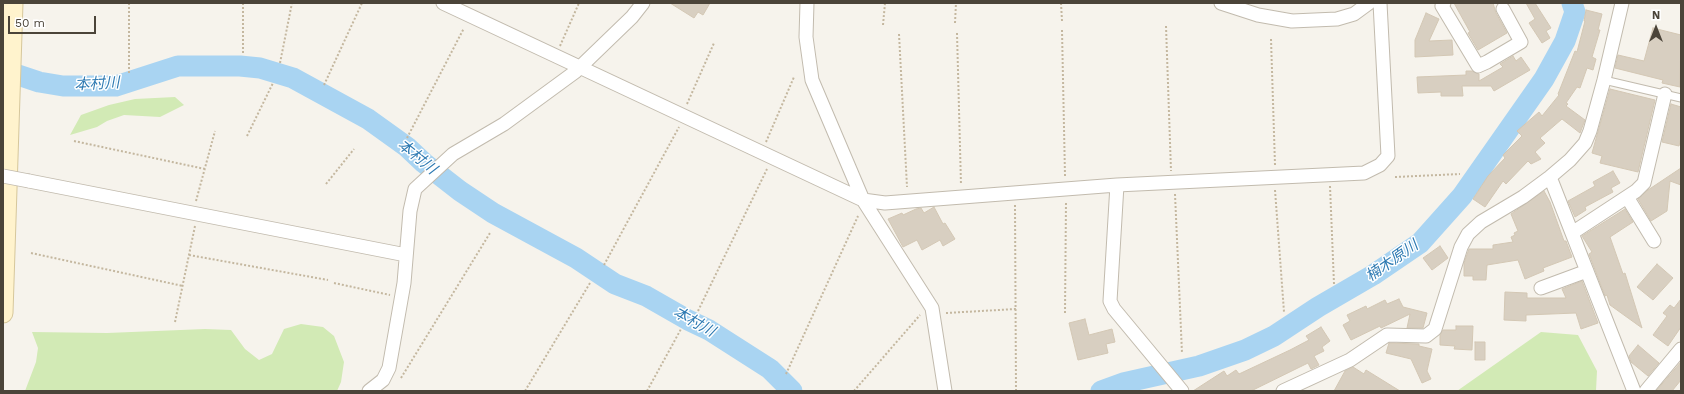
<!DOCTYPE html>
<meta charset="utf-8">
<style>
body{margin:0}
#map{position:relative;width:1684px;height:394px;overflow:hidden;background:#f6f3ec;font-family:"Work Sans",sans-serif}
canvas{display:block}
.frame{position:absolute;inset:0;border:4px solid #4b4439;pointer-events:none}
.north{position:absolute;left:1636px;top:8px;width:40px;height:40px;-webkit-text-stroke:3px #fff;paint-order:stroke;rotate:0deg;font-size:11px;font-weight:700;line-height:16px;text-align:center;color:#4b4439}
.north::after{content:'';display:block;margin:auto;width:14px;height:18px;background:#4b4439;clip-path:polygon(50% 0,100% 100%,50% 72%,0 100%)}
.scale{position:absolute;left:8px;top:16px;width:88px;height:18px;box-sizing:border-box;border:2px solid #4b4439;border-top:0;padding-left:5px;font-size:12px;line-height:14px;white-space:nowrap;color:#4b4439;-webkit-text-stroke:3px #fff;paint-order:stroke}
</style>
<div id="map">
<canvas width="1684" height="394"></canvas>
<div class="frame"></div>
<div class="north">N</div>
<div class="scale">50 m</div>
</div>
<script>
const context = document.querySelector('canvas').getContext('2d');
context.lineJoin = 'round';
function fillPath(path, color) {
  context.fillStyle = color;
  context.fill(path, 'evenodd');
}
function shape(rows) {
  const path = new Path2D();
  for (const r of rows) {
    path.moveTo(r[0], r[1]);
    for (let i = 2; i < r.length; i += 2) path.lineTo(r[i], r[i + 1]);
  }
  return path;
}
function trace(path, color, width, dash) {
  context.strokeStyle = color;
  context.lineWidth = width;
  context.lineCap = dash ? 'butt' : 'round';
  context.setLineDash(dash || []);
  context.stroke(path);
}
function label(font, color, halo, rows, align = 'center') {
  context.font = font + ' "Work Sans","Noto Sans JP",sans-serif';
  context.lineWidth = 3;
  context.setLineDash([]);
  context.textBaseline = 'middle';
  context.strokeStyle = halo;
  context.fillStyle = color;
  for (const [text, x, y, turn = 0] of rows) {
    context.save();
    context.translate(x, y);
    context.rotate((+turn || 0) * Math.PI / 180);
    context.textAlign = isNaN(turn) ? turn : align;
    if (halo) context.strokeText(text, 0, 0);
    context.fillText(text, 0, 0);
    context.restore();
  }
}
fillPath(shape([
 [175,97,184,105,160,117,124,115,107,121,97,127,70,135,81,115,109,105,135,99],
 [301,324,323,327,334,336,344,362,341,382,337,391,25,391,36,362,38,348,32,332,107,333,205,329,231,330,245,349,259,360,272,354,284,329],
 [1541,332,1578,335,1597,371,1596,391,1457,391]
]), '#d2eab5');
trace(shape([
 [3,70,39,82,63,86,116,86,178,66,240,66,260,68,293,78,368,119,407,147,424,163,460,191,493,213,576,258,615,284,646,296,688,320,709,330,770,369,792,391],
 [1101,391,1123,383,1199,366,1245,350,1274,336,1318,307,1373,275,1420,243,1462,196,1544,79,1565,41,1575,12,1572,3]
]), '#a9d4f2', 21);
const building = shape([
 [670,3,710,3,703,15,698,12,694,18,670,3],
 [1454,3,1493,3,1496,13,1507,33,1478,50,1468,33,1470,32,1454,3],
 [1526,3,1535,3,1551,28,1546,31,1550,38,1542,43,1529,23,1535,19,1526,3],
 [1586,10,1602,14,1598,30,1600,30,1592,57,1596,59,1593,70,1587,68,1580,88,1577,87,1566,103,1568,104,1566,106,1585,120,1580,133,1562,119,1540,138,1545,143,1535,152,1541,159,1531,164,1528,161,1506,184,1503,181,1485,207,1473,199,1488,176,1505,158,1503,155,1522,136,1517,131,1539,112,1542,116,1559,95,1558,94,1575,51,1577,52,1585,21,1584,21,1586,10],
 [1426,13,1439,19,1429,41,1452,40,1453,55,1415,57,1415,40,1426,13],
 [1653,28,1681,35,1680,87,1662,83,1663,80,1615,68,1618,55,1644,61,1653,28],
 [1513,56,1516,61,1521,57,1530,70,1494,91,1491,86,1462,86,1463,96,1441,96,1441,92,1418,93,1417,77,1466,75,1466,71,1472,71,1479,74,1479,81,1503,67,1500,64,1513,56],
 [1610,89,1655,100,1638,172,1600,163,1602,156,1592,153,1610,89],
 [1671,104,1681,107,1681,138,1679,146,1662,142,1671,104],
 [1681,168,1681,185,1670,181,1667,211,1651,221,1638,199,1648,190,1681,168],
 [1613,171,1620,183,1611,188,1613,192,1585,207,1586,210,1575,217,1568,201,1595,186,1593,182,1613,171],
 [1544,191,1550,202,1564,241,1566,241,1572,257,1543,268,1544,271,1525,279,1518,260,1487,265,1486,280,1473,280,1473,276,1464,276,1464,263,1469,249,1493,249,1493,245,1513,242,1511,237,1515,235,1514,233,1518,231,1511,214,1544,191],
 [934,207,943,224,945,223,955,239,943,246,940,240,922,250,917,240,903,247,888,219,902,213,903,215,916,209,921,208,924,213,934,207],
 [1625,209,1633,222,1610,237,1623,274,1625,273,1642,328,1610,305,1607,295,1605,296,1589,254,1592,252,1582,236,1625,209],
 [1440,246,1448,258,1432,270,1423,258,1440,246],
 [1657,264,1673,278,1653,300,1637,287,1657,264],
 [1582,281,1598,323,1581,329,1576,313,1526,315,1526,321,1504,320,1505,292,1527,293,1527,298,1566,298,1562,289,1582,281],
 [1399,299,1403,307,1427,313,1423,328,1407,328,1410,314,1381,328,1380,326,1351,340,1343,325,1350,321,1347,315,1366,306,1367,309,1385,300,1387,304,1399,299],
 [1681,299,1681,327,1668,346,1653,335,1667,316,1663,313,1670,305,1674,308,1681,299],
 [1085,319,1089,335,1112,329,1115,342,1106,344,1108,353,1078,360,1069,323,1085,319],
 [1456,326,1473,326,1472,350,1454,349,1455,346,1440,345,1440,335,1443,330,1456,330,1456,326],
 [1321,327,1330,341,1322,347,1324,351,1314,356,1319,365,1311,369,1308,363,1251,391,1193,391,1224,371,1227,376,1236,370,1239,374,1290,350,1309,340,1306,336,1321,327],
 [1475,342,1485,342,1485,360,1475,360,1475,342],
 [1389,343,1419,344,1419,346,1432,349,1427,371,1431,379,1422,383,1411,359,1386,353,1389,343],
 [1638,345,1659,363,1648,376,1631,362,1629,356,1638,345],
 [1681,362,1681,380,1672,391,1656,391,1681,362],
 [1353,367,1364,374,1366,370,1400,391,1334,391,1345,371,1353,367]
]);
fillPath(building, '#d8cfc1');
trace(building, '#d3c7b4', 1);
const lane = shape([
 [1604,80,1681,98]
]);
const street = shape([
 [443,3,863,200,885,203,1117,185,1364,173,1380,165,1388,156,1380,3],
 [807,3,806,37,812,80,863,200,932,308,945,391],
 [1221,3,1258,15,1292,21,1337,19,1354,14,1369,3],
 [1444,3,1442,6,1478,66,1487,62,1521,42,1503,9],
 [1550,177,1634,391],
 [29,181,406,255],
 [1117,185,1110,301,1114,309,1182,391],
 [1627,197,1654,241],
 [1572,233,1636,191,1644,183,1665,94],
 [1541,288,1587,271],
 [369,391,383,380,389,368,404,283,410,211,415,189,453,154,504,124,575,72,632,17,643,3],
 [1283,391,1350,360,1387,335,1426,336,1435,329,1461,247,1468,234,1481,222,1523,197,1550,177,1570,160,1585,143,1590,131,1604,80,1622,3],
 [1646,391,1681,349]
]);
const secondary = shape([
 [3,313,13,3]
]);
trace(lane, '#c2bbae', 9);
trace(street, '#c2bbae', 15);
trace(secondary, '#d6c79b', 21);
trace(shape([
 [129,3,129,73],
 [243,3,243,55],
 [1061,3,1062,21],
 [955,23,956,3],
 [883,25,885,3],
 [1166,26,1171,171],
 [1062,30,1065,176],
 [957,33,961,185],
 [899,34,907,187],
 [1271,39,1275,165],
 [560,46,579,3],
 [280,63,292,3],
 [324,85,362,3],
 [687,104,714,43],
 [247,136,273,83],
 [407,138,464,28],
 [74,141,205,169],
 [766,142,794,77],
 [1395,177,1460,174],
 [326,184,354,149],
 [1330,186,1334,284],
 [1275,190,1284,312],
 [1175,194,1182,353],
 [196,201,215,131],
 [1015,205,1016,391],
 [31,253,183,286],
 [189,255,328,280],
 [604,265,679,127],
 [334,283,390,295],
 [698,311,767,169],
 [946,313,1016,309],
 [1065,313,1066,201],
 [175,322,195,226],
 [786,374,858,216],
 [401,378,490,233],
 [525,391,590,283],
 [647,391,681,329],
 [854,391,920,315]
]), '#c4b79f', 2, [2, 2]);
trace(lane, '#fff', 7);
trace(street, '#fff', 13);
trace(secondary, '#fff3cd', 19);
const streetBridge = shape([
 [3,176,29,181]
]);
trace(streetBridge, '#c2bbae', 15, []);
trace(streetBridge, '#fff', 13);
label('italic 15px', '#2e7ab2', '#fff', [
 ["本村川",97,84,-3],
 ["本村川",417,157,39],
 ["楠木原川",1392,261,-35],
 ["本村川",694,322,29]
]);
</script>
